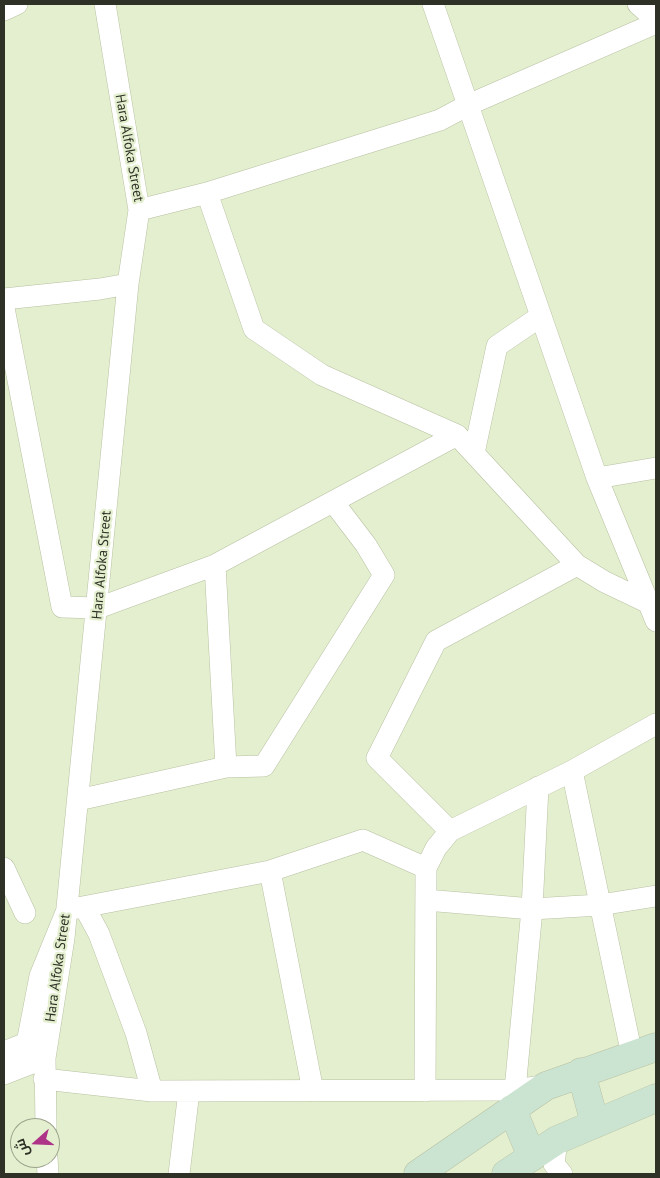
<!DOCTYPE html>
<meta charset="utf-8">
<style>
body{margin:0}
#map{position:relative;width:660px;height:1178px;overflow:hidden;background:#e4efcf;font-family:"PT Sans",Cairo,sans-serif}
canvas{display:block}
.frame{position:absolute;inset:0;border:5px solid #2e3226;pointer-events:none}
.north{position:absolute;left:10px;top:1118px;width:50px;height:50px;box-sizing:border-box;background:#e4efcf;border:1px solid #9ba38b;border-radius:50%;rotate:250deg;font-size:14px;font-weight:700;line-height:20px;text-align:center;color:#2e3226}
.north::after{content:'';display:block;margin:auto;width:18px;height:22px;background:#ae3488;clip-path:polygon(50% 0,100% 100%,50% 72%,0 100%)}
</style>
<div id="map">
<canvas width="660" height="1178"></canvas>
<div class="frame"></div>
<div class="north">ش</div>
</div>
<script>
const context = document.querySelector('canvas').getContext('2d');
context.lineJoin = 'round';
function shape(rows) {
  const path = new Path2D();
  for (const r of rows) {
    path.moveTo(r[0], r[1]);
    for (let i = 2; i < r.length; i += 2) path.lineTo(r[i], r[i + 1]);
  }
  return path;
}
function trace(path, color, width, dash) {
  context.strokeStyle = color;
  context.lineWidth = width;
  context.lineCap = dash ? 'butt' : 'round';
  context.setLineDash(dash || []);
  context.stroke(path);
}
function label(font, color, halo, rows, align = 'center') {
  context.font = font + ' "PT Sans",sans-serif';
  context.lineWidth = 4.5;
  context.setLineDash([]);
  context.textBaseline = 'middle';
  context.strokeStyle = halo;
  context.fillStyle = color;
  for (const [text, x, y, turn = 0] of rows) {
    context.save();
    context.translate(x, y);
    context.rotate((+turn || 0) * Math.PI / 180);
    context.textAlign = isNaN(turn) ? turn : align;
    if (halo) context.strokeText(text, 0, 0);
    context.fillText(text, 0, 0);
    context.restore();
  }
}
const minor = shape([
 [433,4,597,478,656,621],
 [638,4,656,20],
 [4,10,17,4],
 [207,193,254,329,322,375,457,435],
 [139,210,207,193,440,120,468,105,656,23],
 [4,299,100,289,128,284],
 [4,308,62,607,98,608,215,565,457,435,577,565,605,582,651,604,656,604],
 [474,453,497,346,541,316],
 [597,478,656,468],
 [215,565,226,767],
 [572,771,632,1055],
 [78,800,226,767,264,766,384,575,366,545,334,503],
 [450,831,377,758,436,641,577,565],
 [4,868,25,913],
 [426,900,532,909,600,905,656,896],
 [85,908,99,934,136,1033,152,1091],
 [27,1043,40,976,67,910,270,871],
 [4,1052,39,1038],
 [4,1074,45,1058],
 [44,1079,152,1091,515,1090,543,1086],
 [515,1090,532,909,538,787],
 [313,1091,270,871,363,840,426,868],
 [425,1091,426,868,436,848,450,831,572,771,656,724],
 [46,1128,45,1058,64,938,128,284,139,210,105,4],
 [557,1140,554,1164,562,1174],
 [47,1158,48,1174],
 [179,1174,189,1091]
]);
const secondary = shape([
 [581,1072,595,1124],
 [512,1109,532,1157],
 [418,1174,546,1086,656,1047],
 [506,1174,557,1140,656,1098]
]);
trace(minor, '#b7c1a2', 22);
trace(secondary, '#b7c1a2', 29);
trace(minor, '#fff', 21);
trace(secondary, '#cbe3d1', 28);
label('14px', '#2e3226', '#e4efcf', [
 ["Hara Alfoka Street",129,148,80],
 ["Hara Alfoka Street",102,565,-85],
 ["Hara Alfoka Street",58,968,-82]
]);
</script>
